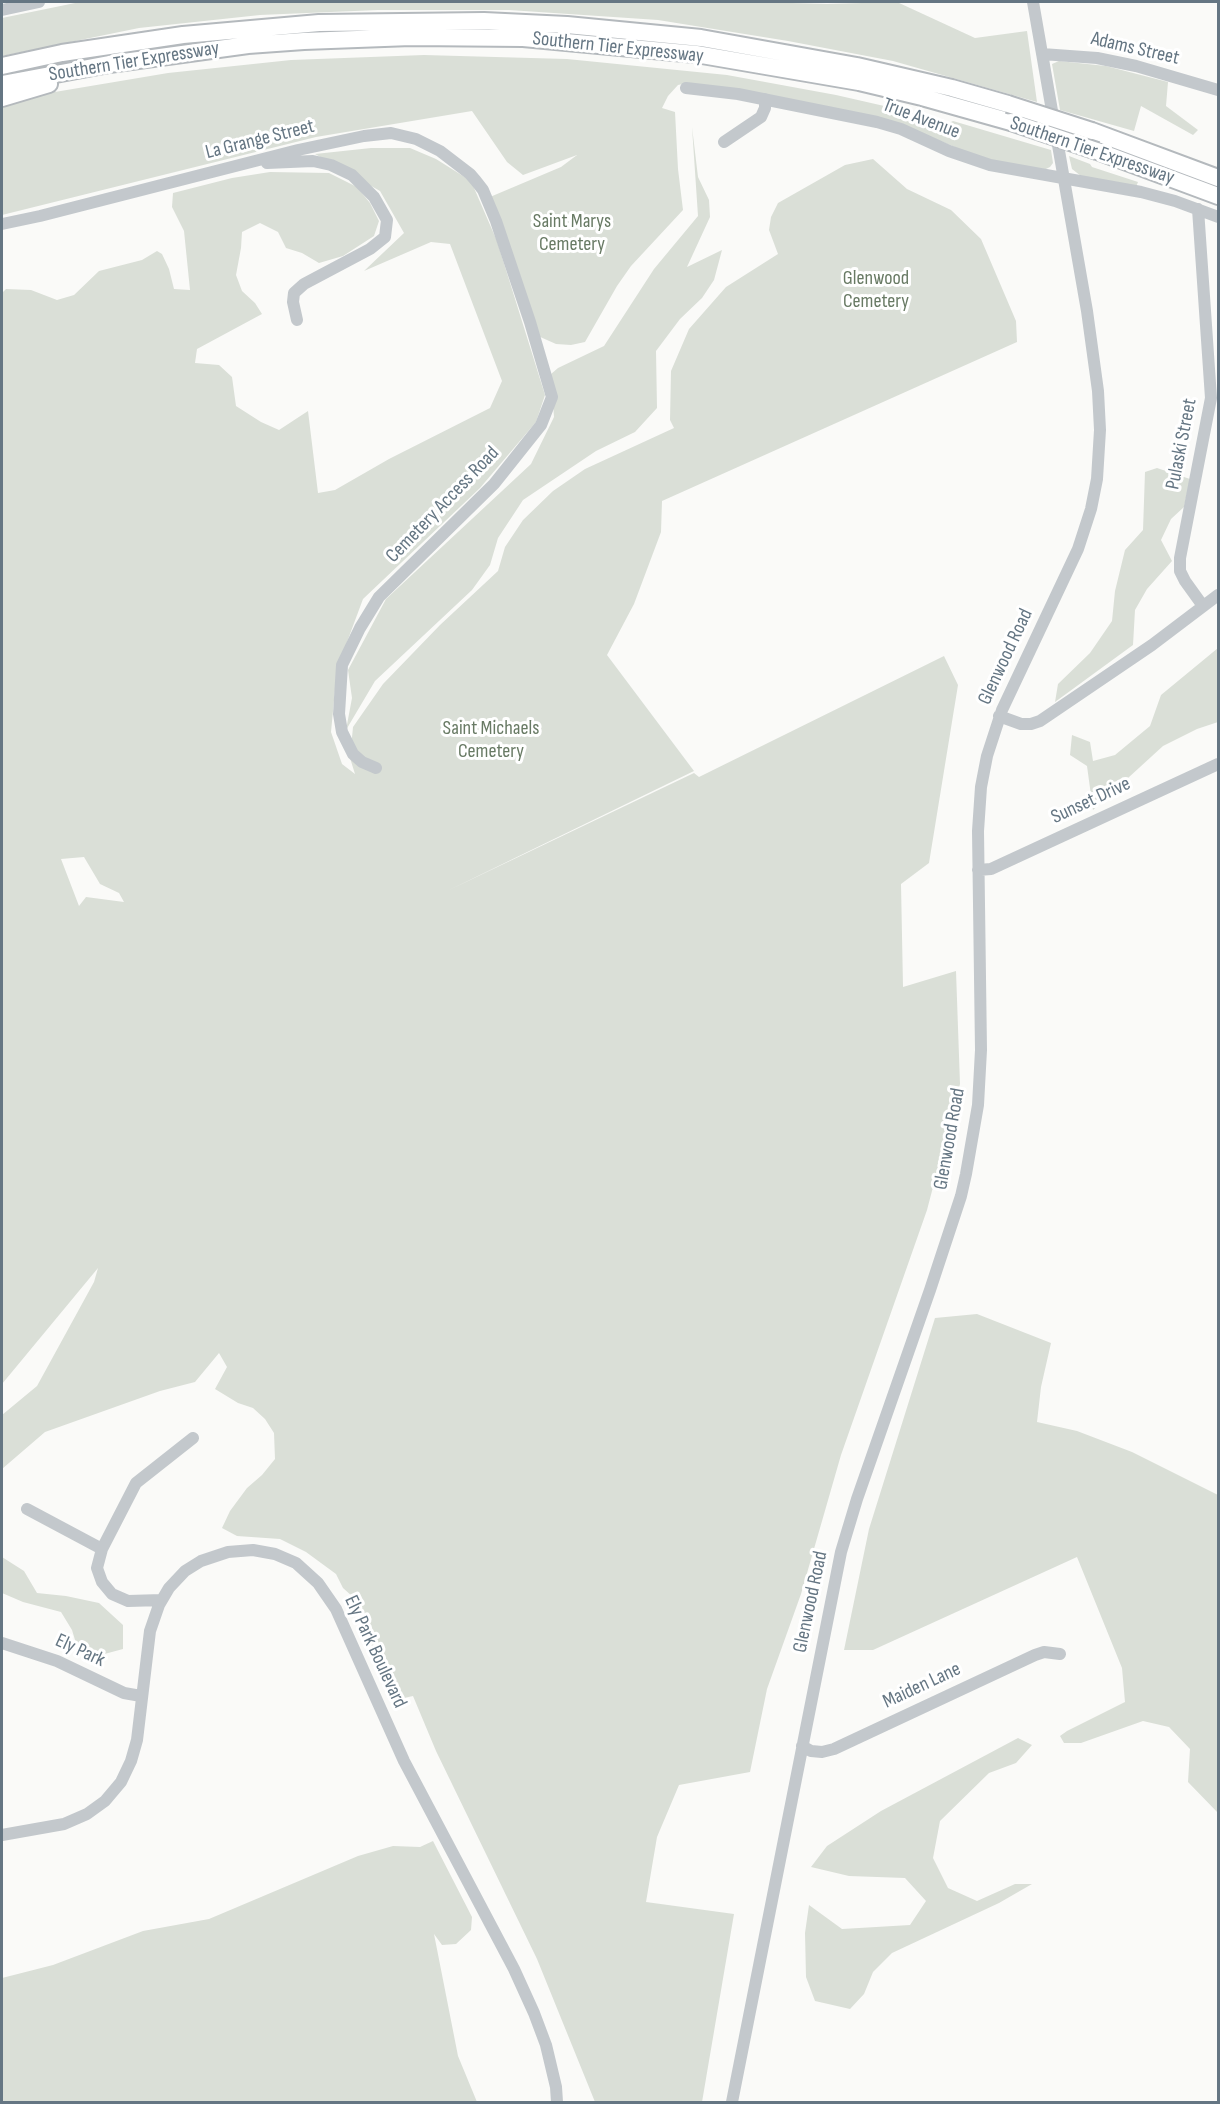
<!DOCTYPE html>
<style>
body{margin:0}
#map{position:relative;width:1220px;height:2104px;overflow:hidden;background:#fafaf8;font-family:"Sofia Sans Condensed",sans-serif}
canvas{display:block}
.frame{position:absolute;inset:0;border:3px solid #657683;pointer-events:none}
</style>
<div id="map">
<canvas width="1220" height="2104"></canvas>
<div class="frame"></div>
</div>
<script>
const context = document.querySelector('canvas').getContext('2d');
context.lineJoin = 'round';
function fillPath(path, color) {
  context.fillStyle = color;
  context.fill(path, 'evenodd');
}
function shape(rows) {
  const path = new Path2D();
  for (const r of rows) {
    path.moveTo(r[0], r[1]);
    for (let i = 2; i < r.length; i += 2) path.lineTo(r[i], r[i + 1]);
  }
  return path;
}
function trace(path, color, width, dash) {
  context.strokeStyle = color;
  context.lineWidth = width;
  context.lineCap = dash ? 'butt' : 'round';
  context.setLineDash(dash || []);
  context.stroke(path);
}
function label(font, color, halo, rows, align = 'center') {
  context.font = font + ' "Sofia Sans Condensed",sans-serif';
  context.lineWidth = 6;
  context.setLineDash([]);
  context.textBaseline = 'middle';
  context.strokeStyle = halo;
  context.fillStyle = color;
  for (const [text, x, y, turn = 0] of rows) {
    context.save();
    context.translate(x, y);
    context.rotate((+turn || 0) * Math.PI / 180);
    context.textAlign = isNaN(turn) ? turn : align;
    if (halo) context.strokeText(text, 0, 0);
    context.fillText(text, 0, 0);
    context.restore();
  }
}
fillPath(shape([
 [80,2,792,2,792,3,827,4,897,2,975,38,1027,31,1037,102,893,61,788,41,658,20,509,10,378,10,260,15,139,28,2,56,2,18],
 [424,55,567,59,727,75,836,95,928,116,935,122,945,125,953,121,1051,150,1053,163,1050,167,1044,170,983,159,912,129,687,83,678,85,668,96,662,108,675,112,678,169,683,210,631,266,617,286,585,342,571,345,556,344,538,336,490,197,561,167,577,155,523,175,507,162,472,111,316,137,2,215,2,105,37,95,168,73,291,60],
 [1059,61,1106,66,1168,82,1166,106,1198,130,1193,135,1141,106,1134,131,1060,110,1052,64],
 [692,127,698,177,709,200,710,217,687,267,722,250,714,280,702,298,680,319,656,351,657,408,635,432,596,451,523,500,498,538,490,565,472,590,375,681,346,730,352,698,348,670,386,599,531,464,554,417,551,374,558,368,604,346,654,269,698,216],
 [371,148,410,148,436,159,471,181,497,241,545,395,536,422,480,488,363,599,337,669,331,732,342,764,355,774,350,758,353,727,383,684,440,625,498,571,505,547,523,520,553,491,585,469,674,428,670,420,671,371,689,329,726,287,778,254,769,230,771,217,778,203,845,165,873,159,907,189,951,210,981,239,1016,321,1017,342,662,501,661,532,634,604,607,655,694,771,447,891,694,773,699,777,944,656,958,685,929,863,901,884,903,987,956,971,960,1084,927,1210,841,1455,801,1594,767,1689,750,1772,679,1785,657,1837,646,1902,734,1914,702,2102,595,2102,537,1959,436,1751,413,1696,395,1700,395,1706,353,1597,343,1588,336,1574,306,1552,280,1539,237,1536,222,1528,230,1511,247,1488,262,1475,275,1459,274,1433,265,1419,253,1408,238,1403,215,1389,227,1367,219,1353,195,1382,160,1391,45,1432,2,1469,2,1415,37,1386,94,1282,98,1268,2,1384,2,293,6,289,31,290,57,300,74,295,99,271,142,260,157,251,162,254,169,269,174,289,190,290,184,231,172,207,173,193,232,178,270,172,329,173,357,187,370,203,379,221,374,236,343,256,319,263,302,253,286,248,278,232,260,223,242,232,241,248,236,275,242,291,255,303,262,314,197,349,195,363,219,365,232,377,236,406,261,422,279,430,308,411,318,493,335,490,389,459,490,408,502,381,450,244,431,242,364,271,404,233,380,191,315,154],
 [84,857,100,884,119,893,124,902,86,897,79,906,61,859],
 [1069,156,1090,164,1092,167,1138,182,1136,187,1081,176,1072,169],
 [1157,468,1190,479,1184,507,1171,519,1161,540,1172,561,1147,589,1135,610,1133,645,1055,702,1058,684,1090,653,1112,621,1115,591,1125,550,1143,530,1145,472],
 [1218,648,1218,722,1197,729,1163,746,1093,810,1087,766,1070,755,1072,735,1090,742,1093,761,1115,755,1150,726,1161,695],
 [977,1314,1051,1343,1041,1387,1037,1422,1077,1431,1132,1452,1218,1495,1218,1813,1188,1782,1190,1749,1169,1727,1143,1721,1081,1743,1064,1743,1060,1736,1067,1731,1125,1702,1122,1668,1077,1557,873,1650,844,1650,869,1529,935,1318],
 [2,1557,24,1571,37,1593,66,1596,99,1603,123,1625,123,1649,97,1656,78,1650,72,1630,61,1612,23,1602,2,1593],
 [1018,1738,1032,1745,1016,1763,989,1773,940,1821,933,1858,948,1888,977,1901,1015,1884,1032,1884,999,1903,892,1953,873,1972,864,1994,850,2009,815,2001,806,1977,805,1933,809,1905,842,1929,910,1925,926,1901,905,1878,849,1876,811,1867,827,1846,881,1811],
 [433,1841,472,1917,471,1930,456,1944,442,1945,434,1934,458,2056,477,2102,2,2102,2,1978,53,1965,143,1931,209,1919,358,1856,393,1846,420,1847]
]), '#dadfd7');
const highway = shape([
 [2,66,62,53,183,35,319,23,484,21,567,25,701,38,857,66,952,88,1008,104],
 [2,84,109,64,248,45,304,41,411,37,523,38,696,54,859,82,922,97,1011,122],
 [2,98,49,84],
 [1092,131,1218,178],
 [1097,151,1218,196]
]);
trace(highway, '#b4b9bd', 20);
trace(shape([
 [2,10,39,2],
 [1042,54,1097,58,1136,66,1218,90],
 [686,88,738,94,877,122,901,129,949,151,990,165,1141,192,1175,201,1218,217],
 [724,142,761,117,765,108,765,99],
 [267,163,313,161,331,165,352,175,374,197,387,220,385,237,370,249,304,284,294,293,293,302,297,320],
 [1198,209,1211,398,1180,558,1180,571,1185,581,1203,606],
 [2,224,40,216,298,150,364,136,391,133,416,139,440,151,470,174,476,181,483,190,496,221,530,322,552,397,541,425,494,484,379,597,360,628,342,665,339,714,342,732,353,754,362,762,376,768],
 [999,716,1021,724,1031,724,1040,721,1152,645,1218,595],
 [978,870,991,869,1218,764],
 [27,1509,102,1549],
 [162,1600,128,1601,112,1594,102,1582,97,1568,102,1549,136,1483,193,1438],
 [2,1643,57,1661,124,1693,141,1696],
 [802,1746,811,1751,822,1752,834,1749,1035,1655,1044,1652,1060,1654],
 [2,1835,64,1824,87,1814,105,1801,121,1782,131,1761,137,1740,150,1631,159,1605,169,1588,185,1571,201,1561,228,1552,253,1550,275,1554,296,1563,318,1583,336,1609,404,1761,514,1969,534,2013,546,2045,556,2087,557,2102],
 [732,2102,841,1552,857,1499,930,1290,961,1196,966,1174,978,1105,981,1050,978,831,981,787,987,756,1002,710,1078,549,1091,509,1097,479,1100,430,1098,391,1087,311,1033,2]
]), '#c3c8cc', 12);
trace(highway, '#fff', 16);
const highwayBridge = shape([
 [1008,104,1092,131],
 [1011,122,1097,151]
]);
trace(highwayBridge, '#b4b9bd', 20, []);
trace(highwayBridge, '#fff', 16);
label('20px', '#657683', '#fff', [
 ["Southern Tier Expressway",618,48,6],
 ["Adams Street",1135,49,13],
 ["Southern Tier Expressway",134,62,-9],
 ["True Avenue",921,119,21],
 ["La Grange Street",260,140,-14],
 ["Southern Tier Expressway",1092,151,19],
 ["Pulaski Street",1182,444,-79],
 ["Cemetery Access Road",443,505,-46],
 ["Glenwood Road",1006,657,-65],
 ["Sunset Drive",1091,801,-25],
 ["Glenwood Road",950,1139,-80],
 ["Glenwood Road",811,1602,-78],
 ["Ely Park",80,1651,25],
 ["Ely Park Boulevard",375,1652,65],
 ["Maiden Lane",922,1686,-25]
]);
label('20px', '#687a64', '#fff', [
 ["Saint Marys",572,222],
 ["Cemetery",572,245],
 ["Glenwood",876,279],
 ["Cemetery",876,302],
 ["Saint Michaels",491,729],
 ["Cemetery",491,752]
]);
</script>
